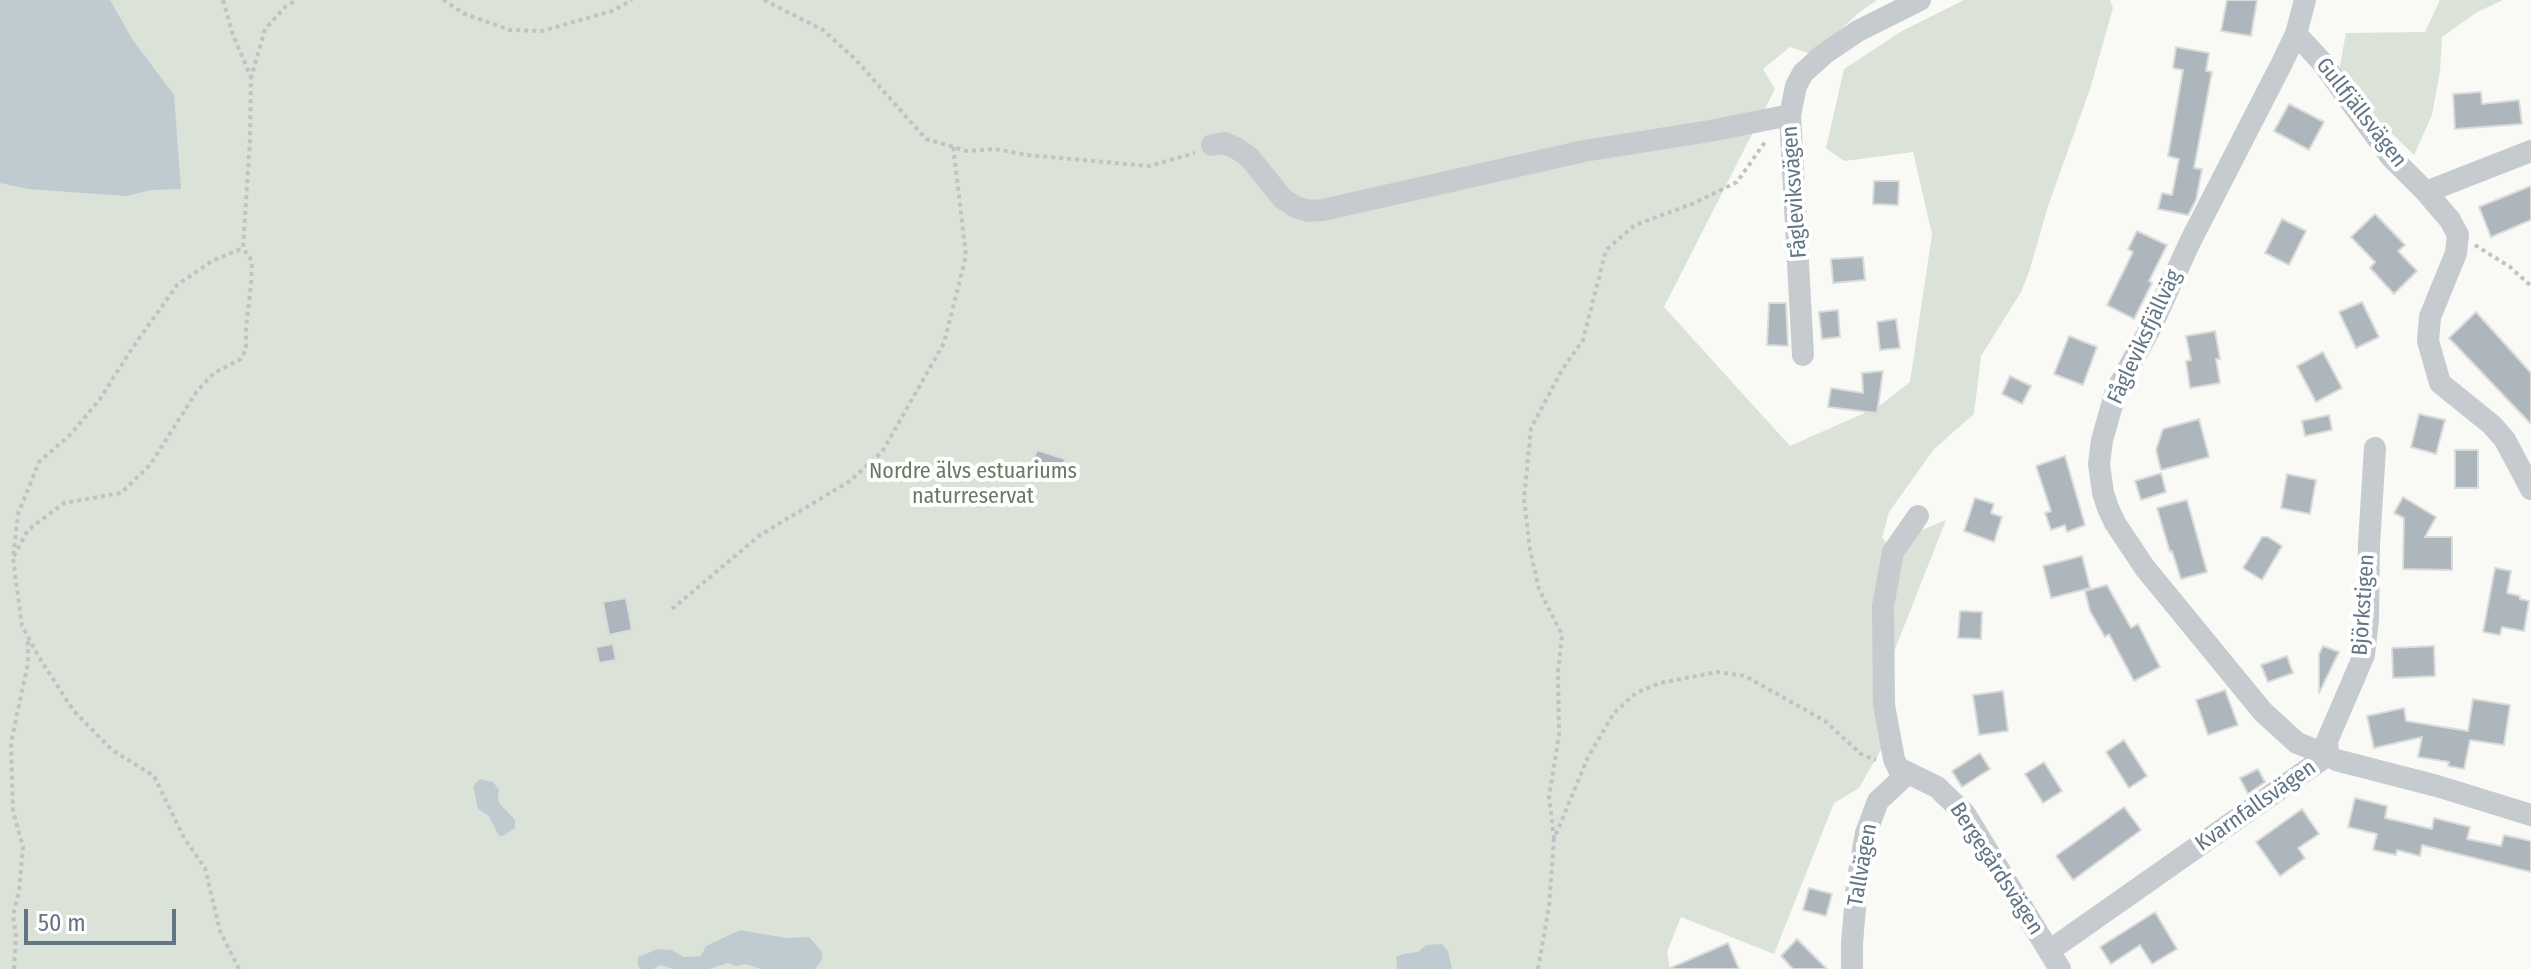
<!DOCTYPE html>
<meta charset="utf-8">
<style>
body{margin:0}
#map{position:relative;width:2531px;height:969px;overflow:hidden;background:#f9f9f6;font-family:"Fira Sans Condensed",sans-serif}
canvas{display:block}
.scale{position:absolute;left:24px;top:909px;width:152px;height:36px;box-sizing:border-box;border:4px solid #617584;border-top:0;padding-left:10px;font-size:24px;line-height:28px;white-space:nowrap;color:#617584;-webkit-text-stroke:6px #fff;paint-order:stroke}
</style>
<div id="map">
<canvas width="2531" height="969"></canvas>
<div class="scale">50 m</div>
</div>
<script>
const context = document.querySelector('canvas').getContext('2d');
context.lineJoin = 'round';
function fillPath(path, color) {
  context.fillStyle = color;
  context.fill(path, 'evenodd');
}
function shape(rows) {
  const path = new Path2D();
  for (const r of rows) {
    path.moveTo(r[0], r[1]);
    for (let i = 2; i < r.length; i += 2) path.lineTo(r[i], r[i + 1]);
  }
  return path;
}
function trace(path, color, width, dash) {
  context.strokeStyle = color;
  context.lineWidth = width;
  context.lineCap = dash ? 'butt' : 'round';
  context.setLineDash(dash || []);
  context.stroke(path);
}
function label(font, color, halo, rows, align = 'center') {
  context.font = font + ' "Fira Sans Condensed",sans-serif';
  context.lineWidth = 8;
  context.setLineDash([]);
  context.textBaseline = 'middle';
  context.strokeStyle = halo;
  context.fillStyle = color;
  for (const [text, x, y, turn = 0] of rows) {
    context.save();
    context.translate(x, y);
    context.rotate((+turn || 0) * Math.PI / 180);
    context.textAlign = isNaN(turn) ? turn : align;
    if (halo) context.strokeText(text, 0, 0);
    context.fillText(text, 0, 0);
    context.restore();
  }
}
fillPath(shape([
 [0,0,1877,0,1861,11,1819,49,1811,54,1790,47,1763,69,1775,89,1664,307,1790,446,1878,407,1910,382,1932,234,1913,152,1844,161,1826,148,1844,69,1902,31,1964,0,2110,0,2113,8,2090,89,2048,206,2029,272,2021,292,1981,356,1974,414,1934,449,1889,512,1882,538,1888,544,1946,520,1873,705,1882,748,1859,788,1834,803,1774,954,1681,917,1667,952,1670,969,0,969],
 [2440,0,2503,0,2477,12,2442,37,2440,71,2432,115,2414,155,2372,114,2339,71,2346,33,2425,32]
]), '#dbe2d7');
fillPath(shape([
 [0,0,110,0,132,39,174,95,181,189,151,190,127,196,28,189,0,183],
 [480,779,493,782,499,790,498,799,500,804,515,820,515,828,503,836,499,836,489,816,478,809,473,786],
 [740,930,786,938,809,937,822,952,822,960,815,969,761,969,746,964,736,966,728,963,709,969,673,969,661,965,653,969,641,969,638,966,638,957,658,949,671,950,684,957,701,956,706,946],
 [1442,944,1448,951,1452,969,1397,969,1396,957,1403,954,1418,952,1426,945]
]), '#bfcbd0');
const building = shape([
 [2227,0,2257,0,2251,36,2221,31,2227,0],
 [2176,47,2209,53,2206,71,2212,72,2194,168,2202,169,2196,200,2188,215,2158,209,2162,193,2172,195,2179,159,2168,156,2183,70,2173,68,2176,47],
 [2481,92,2482,104,2519,100,2522,124,2455,129,2453,94,2481,92],
 [2289,104,2324,122,2309,150,2274,131,2289,104],
 [1874,181,1899,181,1898,205,1873,204,1874,181],
 [2531,186,2531,220,2491,237,2479,207,2531,186],
 [2375,214,2405,245,2398,251,2417,271,2394,294,2370,268,2375,262,2351,237,2375,214],
 [2282,219,2306,231,2289,265,2265,253,2282,219],
 [2137,231,2167,245,2149,281,2152,283,2134,319,2107,305,2133,252,2128,249,2137,231],
 [1863,257,1865,280,1833,283,1831,259,1863,257],
 [2362,302,2379,337,2356,348,2339,312,2362,302],
 [1769,303,1786,303,1788,346,1767,345,1769,303],
 [1838,310,1840,337,1822,339,1819,312,1838,310],
 [2476,312,2531,373,2531,424,2449,338,2476,312],
 [1896,319,1900,348,1880,350,1877,322,1896,319],
 [2215,331,2220,359,2216,359,2220,383,2190,388,2186,361,2191,360,2186,336,2215,331],
 [2069,336,2097,347,2083,385,2054,374,2069,336],
 [2323,352,2342,388,2316,402,2297,366,2323,352],
 [1883,371,1877,413,1828,407,1831,388,1863,393,1862,373,1883,371],
 [2010,376,2031,386,2022,404,2002,394,2010,376],
 [2419,414,2445,420,2436,454,2411,447,2419,414],
 [2329,415,2332,430,2305,436,2302,421,2329,415],
 [2199,419,2209,457,2161,470,2156,450,2163,429,2199,419],
 [1037,450,1065,459,1061,474,1032,464,1037,450],
 [2455,450,2478,450,2478,488,2455,488,2455,450],
 [2065,456,2085,525,2067,532,2065,525,2051,530,2045,513,2051,511,2036,466,2065,456],
 [2161,473,2166,492,2141,500,2135,481,2161,473],
 [2287,474,2316,480,2310,514,2281,508,2287,474],
 [2403,497,2436,517,2425,537,2452,537,2452,570,2403,569,2404,518,2394,513,2403,497],
 [1975,498,1994,504,1991,513,2002,517,1994,542,1964,531,1975,498],
 [2187,500,2207,572,2181,579,2172,551,2170,552,2157,508,2187,500],
 [2262,537,2268,537,2282,546,2262,580,2243,568,2262,537],
 [2082,556,2090,588,2051,598,2043,566,2082,556],
 [2495,568,2511,571,2507,593,2520,596,2520,599,2529,601,2524,631,2502,627,2500,635,2483,632,2495,568],
 [2107,585,2131,628,2138,624,2160,667,2134,681,2109,634,2105,637,2090,611,2085,591,2107,585],
 [626,598,632,630,609,635,603,602,626,598],
 [1960,611,1982,612,1981,639,1958,638,1960,611],
 [613,644,616,660,599,663,596,647,613,644],
 [2323,646,2339,652,2319,693,2319,654,2323,646],
 [2434,646,2435,676,2393,678,2392,648,2434,646],
 [2287,656,2293,673,2268,682,2261,665,2287,656],
 [2225,690,2238,725,2208,735,2196,700,2225,690],
 [2003,691,2008,731,1979,735,1973,695,2003,691],
 [2473,699,2510,705,2504,745,2470,740,2464,769,2448,766,2449,762,2418,757,2422,737,2374,748,2367,716,2404,708,2406,721,2468,731,2473,699],
 [2124,740,2147,776,2129,788,2106,752,2124,740],
 [1980,753,1990,769,1962,787,1952,771,1980,753],
 [2044,762,2062,791,2043,803,2025,774,2044,762],
 [2258,769,2265,782,2248,794,2240,778,2258,769],
 [2355,798,2387,806,2385,818,2432,829,2434,818,2470,827,2467,839,2501,846,2504,835,2531,841,2531,872,2422,845,2420,856,2397,850,2396,855,2373,850,2377,834,2348,827,2355,798],
 [2124,807,2141,830,2073,880,2056,856,2124,807],
 [2302,809,2319,834,2298,848,2305,858,2280,876,2256,842,2302,809],
 [1809,888,1832,894,1826,916,1803,910,1809,888],
 [2155,912,2177,949,2152,964,2140,945,2111,964,2100,947,2155,912],
 [1797,939,1827,969,1793,969,1781,956,1797,939],
 [1728,943,1739,969,1668,969,1728,943]
]);
fillPath(building, '#acb6bc');
trace(building, '#dbdbd9', 2);
trace(shape([
 [223,0,233,35,251,77],
 [443,0,465,14,510,30,542,31,612,11,632,0],
 [764,0,823,30,855,59,926,139,967,151,995,149,1027,155,1149,166,1195,153],
 [2475,245,2510,267,2531,286],
 [14,556,28,530,64,503,121,493,150,465,197,391,214,373,241,359,246,349,246,329,251,284,252,261,243,248],
 [672,609,760,535,850,481,882,452,944,343,966,256,953,145],
 [1554,839,1549,797,1559,735,1558,672,1562,635,1539,589,1530,550,1524,499,1531,428,1562,370,1583,340,1606,250,1635,225,1692,204,1737,182,1765,142],
 [14,969,16,936,13,915,19,891,23,847,13,811,11,743,28,663,28,640],
 [239,969,220,931,205,868,184,838,154,776,112,750,73,710,39,657,22,626,13,558,18,514,39,462,71,434,100,399,133,347,177,285,212,261,243,248,250,139,251,78,265,29,286,6,297,0],
 [1538,969,1549,906,1554,839,1588,757,1614,713,1636,693,1660,683,1717,672,1745,676,1825,721,1861,754,1876,760]
]), '#c0c3c5', 4, [4, 4]);
trace(shape([
 [2305,0,2296,34,2282,63,2190,242,2151,327,2116,391,2102,440,2099,464,2103,493,2108,508,2115,523,2145,568,2263,712,2297,743,2328,755,2327,741,2364,655,2368,619,2369,544,2375,448],
 [2296,34,2321,61,2391,157,2426,192,2450,220,2458,235,2456,253,2430,317,2428,341,2440,383,2492,425,2505,440,2531,489],
 [1212,145,1224,143,1236,148,1249,157,1283,199,1296,207,1309,211,1323,210,1584,151,1710,131,1790,115],
 [2426,192,2531,151],
 [1803,355,1790,115,1796,86,1803,73,1824,54,1858,31,1920,0],
 [1918,516,1893,552,1883,606,1884,705,1894,759,1898,768,1937,787,1965,814,2060,969],
 [2049,951,2328,755,2336,760,2437,786,2531,815],
 [1852,969,1852,943,1857,884,1866,833,1878,801,1907,774]
]), '#c6cbcf', 22);
label('22px', '#617584', '#fff', [
 ["Gullfjällsvägen",2361,113,52],
 ["Fågleviksvägen",1795,192,-94],
 ["Fågleviksfjällväg",2145,337,-65],
 ["Björkstigen",2364,605,-86],
 ["Kvarnfallsvägen",2256,806,-35],
 ["Tallvägen",1863,865,-80],
 ["Bergegårdsvägen",1996,869,57]
]);
label('22px', '#667b61', '#fff', [
 ["Nordre älvs estuariums",973,472],
 ["naturreservat",973,497]
]);
</script>
